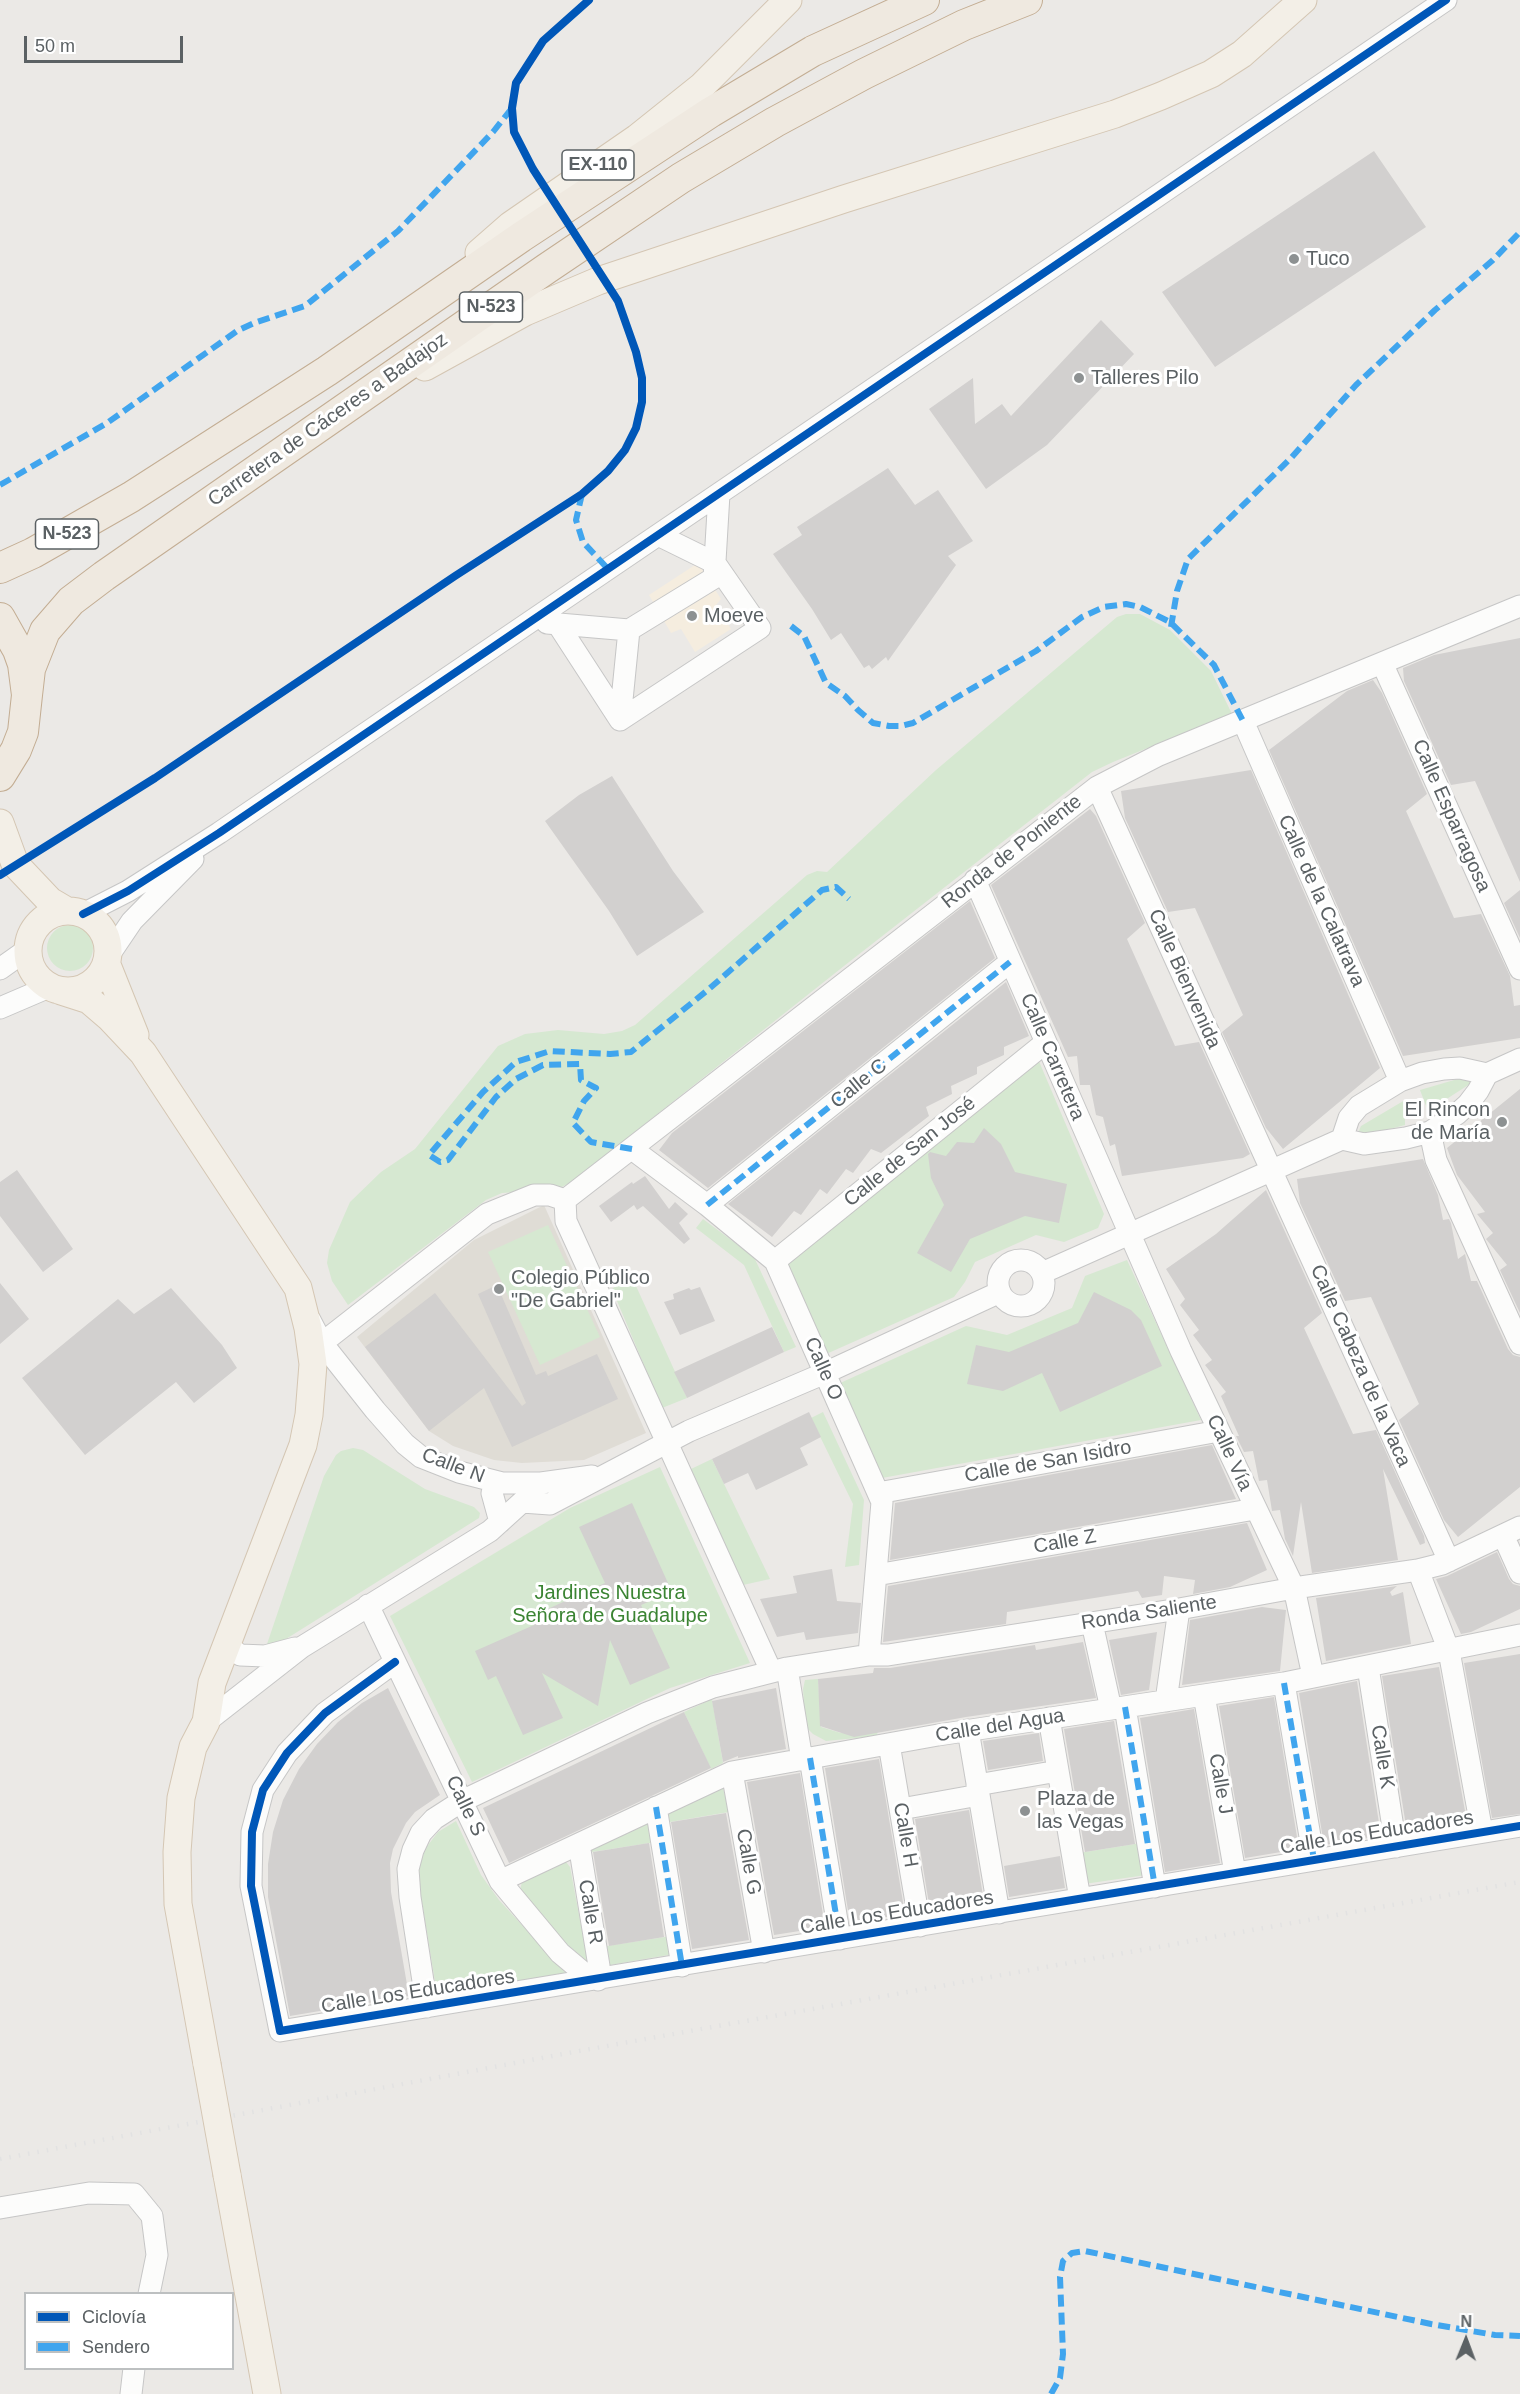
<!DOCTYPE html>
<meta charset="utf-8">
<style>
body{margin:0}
#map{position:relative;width:1520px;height:2394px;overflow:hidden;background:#ebe9e6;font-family:Arial,sans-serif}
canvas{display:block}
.legend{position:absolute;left:24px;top:2292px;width:210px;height:78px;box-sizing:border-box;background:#fff;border:2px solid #bdc0c1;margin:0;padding:8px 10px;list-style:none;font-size:18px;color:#5b6164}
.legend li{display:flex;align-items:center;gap:12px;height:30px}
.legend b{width:30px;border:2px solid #bdc0c1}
.north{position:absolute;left:1436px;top:2310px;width:60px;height:60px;-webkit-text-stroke:4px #fff;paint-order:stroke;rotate:1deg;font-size:16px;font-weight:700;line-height:24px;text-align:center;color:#5b6164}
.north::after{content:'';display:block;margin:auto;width:21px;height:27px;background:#5b6164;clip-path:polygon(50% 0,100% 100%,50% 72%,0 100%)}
.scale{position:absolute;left:24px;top:36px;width:159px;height:27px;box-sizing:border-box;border:3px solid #5b6164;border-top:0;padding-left:8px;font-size:18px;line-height:21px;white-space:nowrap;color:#5b6164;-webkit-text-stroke:4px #fff;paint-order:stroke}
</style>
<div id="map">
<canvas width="1520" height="2394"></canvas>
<ul class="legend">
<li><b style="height:8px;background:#0057b8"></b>Ciclovía</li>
<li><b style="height:8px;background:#40a5ee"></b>Sendero</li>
</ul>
<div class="north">N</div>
<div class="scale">50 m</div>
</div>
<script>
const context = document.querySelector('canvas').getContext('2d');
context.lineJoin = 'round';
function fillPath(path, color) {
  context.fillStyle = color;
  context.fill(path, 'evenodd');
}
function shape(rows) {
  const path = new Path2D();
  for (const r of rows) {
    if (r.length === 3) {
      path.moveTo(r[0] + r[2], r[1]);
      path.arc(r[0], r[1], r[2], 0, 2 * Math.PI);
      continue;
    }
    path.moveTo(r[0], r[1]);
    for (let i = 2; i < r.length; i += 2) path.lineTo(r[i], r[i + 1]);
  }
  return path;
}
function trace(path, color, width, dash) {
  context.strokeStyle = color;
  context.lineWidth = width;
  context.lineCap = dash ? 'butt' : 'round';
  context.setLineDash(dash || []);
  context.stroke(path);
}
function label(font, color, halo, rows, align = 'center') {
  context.font = font + ' Arial,sans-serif';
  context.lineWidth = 6;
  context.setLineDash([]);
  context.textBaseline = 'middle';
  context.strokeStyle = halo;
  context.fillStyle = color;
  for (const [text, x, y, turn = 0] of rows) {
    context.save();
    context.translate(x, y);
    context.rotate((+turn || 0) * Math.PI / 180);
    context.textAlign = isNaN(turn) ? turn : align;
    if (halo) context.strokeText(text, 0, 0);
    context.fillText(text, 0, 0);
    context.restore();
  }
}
fillPath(shape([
 [698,563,721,599,716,605,731,629,695,652,681,629,671,633,649,595]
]), '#f5eddf');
fillPath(shape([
 [544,1205,646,1433,584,1460,522,1463,494,1460,453,1446,429,1431,357,1337,474,1240]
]), '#dfdcd5');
fillPath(shape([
 [1126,614,1140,614,1170,630,1211,671,1232,714,1113,762,1092,772,844,966,573,1181,558,1189,502,1193,486,1200,348,1305,332,1281,327,1263,329,1250,350,1202,381,1172,415,1149,498,1046,525,1034,558,1030,604,1034,622,1031,635,1025,807,875,817,871,827,872,936,770,1117,617],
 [70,948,23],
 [1038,1059,1104,1214,1098,1228,1064,1242,1036,1235,975,1262,965,1282,954,1297,824,1355,781,1260],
 [1461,1078,1473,1082,1428,1111,1420,1090],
 [1405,1100,1405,1125,1367,1135,1358,1133,1361,1126],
 [703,1219,754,1257,796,1347,784,1352,744,1265,696,1228],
 [548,1225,600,1337,540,1365,488,1252],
 [1127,1260,1201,1420,882,1478,838,1384,966,1326,1007,1335,1072,1308,1085,1276],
 [631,1275,687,1398,662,1408,612,1289],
 [823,1412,864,1500,859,1565,845,1567,853,1504,811,1418],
 [353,1448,363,1450,425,1489,474,1507,480,1513,479,1518,270,1649,266,1647,324,1476,336,1455,341,1451],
 [712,1459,770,1579,743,1585,691,1469],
 [660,1467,750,1663,670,1688,472,1782,390,1616,570,1508],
 [818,1679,821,1727,841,1733,878,1728,877,1736,826,1741,813,1734,808,1729,805,1720,803,1689,805,1680],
 [712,1699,723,1763,711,1769,684,1712],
 [723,1788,729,1812,664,1823,662,1813],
 [651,1818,656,1842,592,1852,592,1848],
 [456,1821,481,1875,499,1900,566,1973,437,1994,420,1890,419,1869,425,1849,438,1832],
 [1141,1843,1146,1875,1084,1884,1079,1853],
 [566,1862,570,1867,588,1962,562,1940,520,1891,522,1881],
 [671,1936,674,1954,610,1965,607,1946]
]), '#d6e8d1');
fillPath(shape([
 [1374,151,1426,227,1215,367,1162,292],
 [1101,320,1134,354,1047,445,986,489,929,409,973,378,975,424,1002,404,1011,416],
 [888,468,915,505,938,490,973,541,948,556,956,565,888,661,886,657,872,669,869,665,864,668,841,633,831,640,812,609,773,554,802,535,797,527],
 [1520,638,1520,882,1475,781,1451,785,1404,681,1403,668,1434,655],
 [1373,680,1382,693,1427,794,1406,811,1454,918,1481,914,1510,976,1514,1006,1520,1005,1520,1038,1403,1056,1269,750,1347,691],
 [1251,770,1380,1068,1283,1149,1266,1128,1222,1032,1243,1015,1195,908,1168,912,1125,818,1121,791],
 [612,776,673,871,704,912,637,956,609,911,545,821,579,795],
 [1090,809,1096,816,1145,923,1127,939,1175,1046,1199,1042,1250,1154,1243,1158,1122,1176,1115,1144,1110,1146,1103,1117,1096,1115,1090,1085,1080,1085,1077,1056,1068,1057,991,885],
 [1520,890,1520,938,1504,903],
 [970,901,995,958,708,1188,659,1150,672,1133],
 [1006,982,1029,1036,1004,1047,1004,1055,977,1067,977,1074,951,1086,952,1094,926,1107,929,1116,881,1153,871,1149,853,1173,846,1169,827,1194,820,1189,801,1215,794,1211,772,1237,728,1204],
 [1520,1089,1520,1313,1500,1270,1507,1265,1486,1239,1493,1233,1477,1214,1485,1212,1457,1175,1447,1148],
 [984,1128,1001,1144,1015,1172,1067,1184,1059,1223,1025,1216,970,1239,951,1272,917,1253,944,1205,931,1178,928,1154,930,1152,946,1156,957,1142,974,1143],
 [1423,1159,1438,1195,1443,1220,1449,1219,1451,1223,1458,1259,1465,1254,1471,1281,1477,1281,1508,1349,1513,1355,1520,1357,1520,1487,1458,1537,1444,1520,1399,1420,1419,1404,1371,1297,1345,1301,1300,1203,1297,1179],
 [17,1170,73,1249,43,1272,0,1216,0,1182],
 [645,1176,669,1209,675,1202,688,1214,679,1223,690,1239,684,1244,643,1206,637,1210,634,1205,611,1222,599,1206,632,1182,633,1184],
 [1266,1190,1322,1313,1304,1328,1353,1434,1376,1430,1424,1536,1425,1543,1420,1545,1383,1469,1398,1560,1312,1573,1301,1502,1293,1556,1285,1539,1280,1510,1272,1511,1267,1480,1259,1481,1253,1451,1244,1452,1236,1436,1239,1436,1221,1396,1226,1392,1205,1365,1212,1360,1193,1335,1199,1330,1180,1305,1185,1299,1166,1269,1216,1234],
 [0,1283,29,1319,0,1344],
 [497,1285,536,1375,546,1371,548,1376,597,1354,618,1399,512,1447,484,1388,429,1431,365,1347,435,1293,522,1406,526,1403,478,1294],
 [700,1287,715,1321,680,1335,664,1302,674,1299,673,1294,689,1288,691,1290],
 [171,1288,222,1345,237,1368,194,1403,176,1382,85,1455,22,1378,118,1299,134,1314],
 [1094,1292,1131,1310,1141,1320,1162,1366,1060,1412,1042,1373,1003,1391,967,1384,976,1345,1009,1352,1078,1323],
 [772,1327,784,1352,687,1398,674,1372],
 [809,1412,821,1437,800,1448,808,1465,756,1490,748,1473,724,1484,712,1459],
 [1212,1445,1236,1499,890,1560,895,1503],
 [632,1503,672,1592,641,1605,670,1668,630,1685,610,1640,598,1706,542,1673,563,1718,523,1735,496,1676,488,1680,475,1651,534,1625,530,1617,605,1583,579,1527],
 [1247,1523,1267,1570,1230,1587,1193,1594,1195,1580,1164,1576,1162,1595,1142,1598,1138,1591,1007,1612,1006,1624,883,1642,888,1586],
 [1497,1552,1509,1579,1513,1584,1520,1586,1520,1609,1471,1632,1461,1634,1436,1579,1447,1576],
 [832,1569,837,1601,861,1603,858,1633,806,1640,804,1632,777,1637,760,1599,797,1593,793,1576],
 [1397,1586,1390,1592,1392,1596,1403,1592,1411,1644,1326,1661,1316,1598],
 [1262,1607,1286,1610,1280,1671,1182,1685,1190,1620],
 [1157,1632,1149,1690,1121,1695,1109,1640],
 [1083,1642,1096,1698,966,1717,854,1737,820,1726,818,1679,873,1673,874,1668,890,1668,1035,1645,1036,1650],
 [1520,1654,1520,1814,1492,1818,1464,1663],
 [1439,1667,1467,1822,1407,1832,1382,1676],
 [1357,1681,1381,1836,1324,1845,1299,1693],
 [388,1688,440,1795,415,1812,406,1823,393,1849,390,1863,391,1892,409,1996,290,2016,268,1897,268,1864,273,1832,283,1800,299,1769,317,1744,338,1722,362,1703],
 [776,1688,786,1749,738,1758,738,1756,723,1762,712,1701],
 [1274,1697,1299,1849,1245,1858,1219,1706],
 [1194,1709,1220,1863,1165,1872,1140,1718],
 [684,1712,711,1768,509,1863,483,1808],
 [1114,1721,1135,1844,1085,1852,1064,1729],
 [1039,1733,1043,1761,988,1770,983,1741],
 [879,1759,905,1914,850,1923,825,1768],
 [800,1773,825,1927,774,1935,747,1782],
 [969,1810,984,1902,930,1910,915,1819],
 [726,1813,749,1940,692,1949,671,1822],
 [649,1843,664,1937,609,1946,593,1852],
 [1060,1856,1065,1888,1009,1897,1004,1866]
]), '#d2d0cf');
const minor = shape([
 [547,623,629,630,714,578,719,494],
 [557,623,620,720,760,628,715,563,658,535],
 [1382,663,1520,969],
 [620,720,629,630],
 [1243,721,1400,1081],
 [1097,787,1449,1561],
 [975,880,1181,1351,1294,1588,1313,1676],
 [83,914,128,891,219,833,1446,0],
 [109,955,132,921,193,859],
 [0,969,28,949],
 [0,1008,49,987],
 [1430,1132,1436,1160,1520,1344],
 [1342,1139,1349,1118,1359,1106,1400,1081,1422,1073,1444,1069,1460,1068,1487,1074],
 [632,1149,707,1205,775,1261,882,1502,869,1655],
 [565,1200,1097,787,1159,755,1520,606],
 [565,1200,566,1221,771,1671],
 [707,1205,1010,962],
 [1021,1283,23],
 [775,1261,1045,1043],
 [1042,1273,1342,1139,1364,1144,1406,1138,1430,1132,1457,1114,1468,1104,1478,1091,1487,1074,1520,1059],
 [310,1320,322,1343,375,1410,405,1444,421,1457,459,1472,502,1483,541,1483,592,1476],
 [322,1343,487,1214,534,1195,550,1195,565,1200],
 [492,1493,500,1522],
 [878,1493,1219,1431],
 [1503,1535,1520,1573],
 [1418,1570,1449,1651,1482,1832],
 [876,1575,1255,1509],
 [368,1605,500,1881,560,1953,585,1974,598,1980,599,1966,579,1844],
 [1092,1623,1111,1709],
 [227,1645,240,1655,265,1656,295,1648],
 [395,1662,325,1713,287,1753,263,1790,252,1832,251,1886,280,2031,1520,1826],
 [1368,1667,1396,1847],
 [787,1668,802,1760],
 [1284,1683,1314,1860],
 [1204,1695,1235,1873],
 [1166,1701,1179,1609],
 [1125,1707,1155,1887],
 [1049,1718,1080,1899],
 [206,1722,302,1647,490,1531,522,1502,550,1504,689,1431,825,1373,1000,1292],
 [968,1730,999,1913],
 [889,1744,920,1926],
 [810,1758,840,1939],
 [732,1772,764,1952],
 [977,1785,1058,1771],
 [656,1807,682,1966],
 [901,1809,979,1795],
 [500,1881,732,1772,938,1735,1284,1683,1520,1635],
 [427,2007,410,1897,408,1869,413,1850,421,1833,434,1819,462,1801,647,1713,713,1687,787,1668,869,1655,888,1655,1179,1609,1294,1588,1418,1570,1442,1564,1520,1527],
 [0,2208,89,2193,134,2194,152,2216,157,2255,149,2294],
 [131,2394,134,2368]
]);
const major = shape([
 [479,253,511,225,637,138,702,86,788,0],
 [425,367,525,312,598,281,844,199,1115,114,1161,96,1211,74,1242,54,1303,0],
 [0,823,15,864,50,901,67,911],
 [68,951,40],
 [107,965,135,1035],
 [61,991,89,1000,110,1018,143,1053,298,1288,308,1328,313,1364,309,1415,303,1445,212,1683,206,1722,193,1747,181,1798,177,1852,178,1904,207,2064],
 [227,2175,267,2394]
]);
const highway = shape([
 [0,568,33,553,131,497,327,371,521,237,711,112,813,51,924,0],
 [0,618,18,650,23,664,27,695,23,732,16,750,0,776],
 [27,695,30,669,45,631,71,601,104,576,546,269,681,178,775,122,864,74,964,25,1027,0]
]);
trace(minor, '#c6c6c6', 23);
trace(major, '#d4c6b3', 29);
trace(highway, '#c3ad93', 32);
trace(minor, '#fcfcfb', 21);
trace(major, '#f3efe7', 27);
trace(highway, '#efe9e0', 30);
trace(shape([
 [0,2159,601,2047,1520,1882]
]), '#e2e2e2', 4.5, [1.5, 8]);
const majorBridge = shape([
 [207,2064,227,2175]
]);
trace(majorBridge, '#d4c6b3', 29, []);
trace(majorBridge, '#f3efe7', 27);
trace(shape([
 [0,485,107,423,237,331,254,323,305,306,398,231,493,132,512,108],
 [582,494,576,520,583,542,608,569],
 [791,626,804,636,826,683,845,696,858,710,873,723,889,726,901,726,913,723,1036,651,1082,617,1104,607,1126,604,1140,607,1170,622,1214,665,1243,721],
 [1171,627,1177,591,1188,559,1291,458,1356,385,1435,310,1493,260,1520,232],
 [632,1149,591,1142,573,1123,584,1101,596,1088,581,1080,580,1064,543,1065,516,1079,496,1097,448,1160,440,1162,429,1155,483,1092,516,1062,550,1051,610,1054,631,1052,709,989,822,890,836,887,849,899],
 [707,1205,1010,962],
 [1284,1683,1314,1860],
 [1125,1707,1155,1887],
 [810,1758,840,1939],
 [656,1807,682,1966],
 [1051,2394,1060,2378,1063,2354,1060,2277,1063,2261,1072,2253,1085,2251,1431,2324,1495,2335,1520,2336]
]), '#40a5ee', 6, [12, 6]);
trace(shape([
 [0,875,155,778,455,576,582,494,608,471,625,450,636,428,642,402,642,378,636,352,618,301,533,169,514,132,512,108,516,83,543,41,589,0],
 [83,914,128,891,219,833,1446,0],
 [395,1662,325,1713,287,1753,263,1790,252,1832,251,1886,280,2031,1520,1826]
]), '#0057b8', 8);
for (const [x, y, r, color] of [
 [1294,259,6,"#8d9192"],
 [1079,378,6,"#8d9192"],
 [692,616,6,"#8d9192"],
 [1502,1122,6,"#8d9192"],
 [499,1289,6,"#8d9192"],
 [1025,1811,6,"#8d9192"]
]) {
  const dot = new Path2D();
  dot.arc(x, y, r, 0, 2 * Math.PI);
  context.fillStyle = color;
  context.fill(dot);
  trace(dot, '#fff', 2);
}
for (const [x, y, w] of [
 [598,165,72],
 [491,307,63],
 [67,534,63]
]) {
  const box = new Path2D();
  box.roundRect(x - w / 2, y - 15, w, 30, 4.5);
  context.fillStyle = '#fff';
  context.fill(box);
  trace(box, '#5b6164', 1.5);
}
label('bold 18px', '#5b6164', null, [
 ["EX-110",598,165],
 ["N-523",491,307],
 ["N-523",67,534]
]);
label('20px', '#5b6164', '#fff', [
 ["Tuco",1306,259],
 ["Talleres Pilo",1091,378],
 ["Moeve",704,616],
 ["El Rincon",1490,1110,"right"],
 ["de María",1490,1133,"right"],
 ["Colegio Público",511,1278],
 ["\"De Gabriel\"",511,1301],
 ["Plaza de",1037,1799],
 ["las Vegas",1037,1822]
], 'left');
label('20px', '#5b6164', '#fff', [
 ["Carretera de Cáceres a Badajoz",328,420,-35],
 ["Calle Esparragosa",1451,816,66],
 ["Ronda de Poniente",1012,852,-38],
 ["Calle de la Calatrava",1321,901,66],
 ["Calle Bienvenida",1184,979,66],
 ["Calle Carretera",1052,1057,67],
 ["Calle C",859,1084,-39],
 ["Calle de San José",910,1152,-39],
 ["Calle Cabeza de la Vaca",1360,1366,66],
 ["Calle O",823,1369,66],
 ["Calle Vía",1229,1453,65],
 ["Calle de San Isidro",1048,1462,-10],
 ["Calle N",453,1466,21],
 ["Calle Z",1065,1542,-10],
 ["Ronda Saliente",1149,1613,-9],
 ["Calle del Agua",1000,1726,-9],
 ["Calle K",1382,1757,81],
 ["Calle J",1220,1784,80],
 ["Calle S",465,1806,64],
 ["Calle Los Educadores",1377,1833,-9],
 ["Calle H",905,1835,80],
 ["Calle G",748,1862,80],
 ["Calle R",590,1912,80],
 ["Calle Los Educadores",897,1913,-9],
 ["Calle Los Educadores",418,1992,-9]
]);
label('20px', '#3b8433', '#fff', [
 ["Jardines Nuestra",610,1593],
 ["Señora de Guadalupe",610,1616]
]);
</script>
